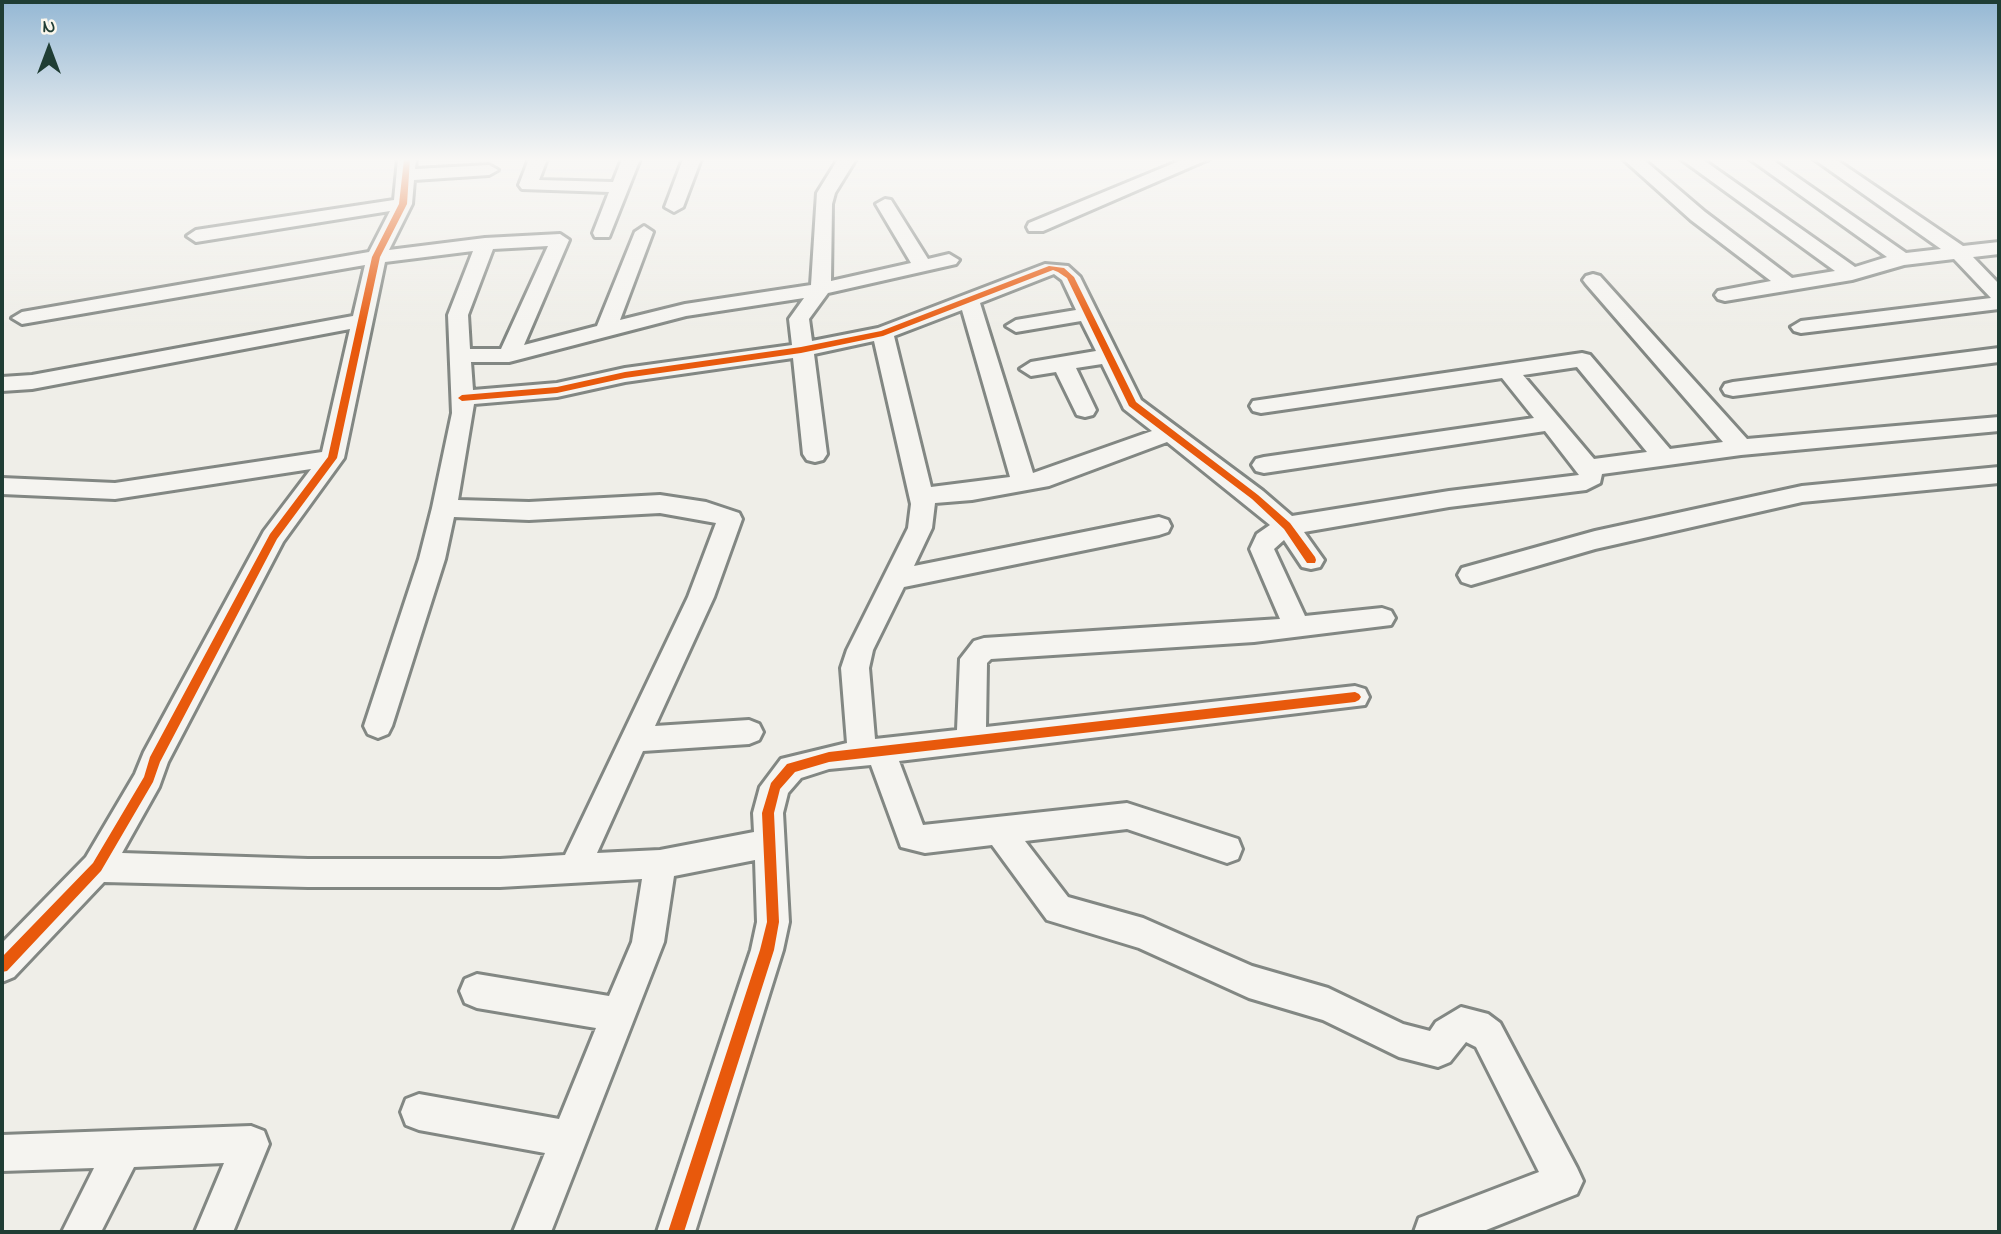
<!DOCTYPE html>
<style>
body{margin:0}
#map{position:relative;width:2001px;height:1234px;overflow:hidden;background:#efeee8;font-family:"Indie Flower",sans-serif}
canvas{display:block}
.frame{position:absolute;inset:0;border:4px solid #1f3d34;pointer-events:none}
.north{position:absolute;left:14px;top:14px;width:70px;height:70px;-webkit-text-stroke:5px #fbf7ec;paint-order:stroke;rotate:0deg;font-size:19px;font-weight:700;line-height:28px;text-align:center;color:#1f3d34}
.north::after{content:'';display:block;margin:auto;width:24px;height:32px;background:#1f3d34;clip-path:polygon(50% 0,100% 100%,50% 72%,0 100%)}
</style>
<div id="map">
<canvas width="2001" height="1234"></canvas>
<div class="frame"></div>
<div class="north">N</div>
</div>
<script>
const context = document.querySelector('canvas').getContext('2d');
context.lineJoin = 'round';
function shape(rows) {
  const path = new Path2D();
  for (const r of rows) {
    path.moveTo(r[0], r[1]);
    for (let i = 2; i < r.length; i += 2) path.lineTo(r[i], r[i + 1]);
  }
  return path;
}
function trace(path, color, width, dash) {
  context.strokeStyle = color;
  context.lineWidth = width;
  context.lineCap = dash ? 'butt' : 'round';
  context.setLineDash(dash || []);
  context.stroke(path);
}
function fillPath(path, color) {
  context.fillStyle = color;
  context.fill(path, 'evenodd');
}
const street = shape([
 [398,159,416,159,415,169,489,165,498,170,489,175,414,180,412,204,389,250,485,238,560,234,569,240,524,345,597,326,635,232,644,226,653,232,620,320,685,304,811,285,817,193,838,159,856,159,835,193,832,204,831,281,911,263,876,204,885,199,891,200,928,259,949,254,959,260,956,264,828,293,809,319,812,341,878,328,1045,264,1068,266,1080,277,1141,400,1263,491,1292,516,1449,491,1579,475,1545,431,1264,473,1256,471,1252,465,1256,459,1264,457,1534,418,1502,378,1261,413,1253,411,1250,406,1253,401,1582,353,1590,355,1670,449,1723,442,1586,284,1583,280,1586,276,1593,274,1600,276,1747,439,1999,417,1999,431,1741,455,1602,474,1600,483,1586,490,1449,507,1304,532,1324,560,1320,567,1311,569,1302,567,1284,540,1274,549,1305,616,1382,608,1391,611,1395,618,1391,625,1254,642,991,659,987,663,986,727,1355,686,1365,689,1369,697,1365,705,899,761,923,825,1127,803,1238,839,1242,849,1238,859,1227,863,1127,829,1025,841,1068,897,1143,918,1252,966,1328,988,1403,1024,1430,1031,1436,1022,1461,1007,1488,1014,1500,1023,1577,1168,1583,1181,1577,1194,1481,1232,1414,1232,1419,1218,1539,1172,1476,1047,1466,1042,1450,1062,1438,1067,1399,1057,1323,1020,1249,998,1139,948,1047,920,992,845,925,853,901,847,871,765,829,769,801,778,788,793,783,813,789,922,783,950,695,1232,657,1232,751,950,757,922,755,860,674,876,664,942,551,1232,513,1232,545,1153,419,1130,406,1125,401,1112,406,1099,419,1094,559,1119,596,1028,477,1008,465,1003,460,991,465,979,477,974,609,996,632,942,642,879,500,887,308,887,104,882,14,977,2,982,2,943,86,857,135,774,144,752,264,531,311,469,115,499,2,494,2,478,115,483,322,452,350,329,32,389,2,391,2,377,32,375,353,316,365,265,22,324,12,318,22,312,369,252,390,211,196,242,187,236,196,230,394,200,398,159],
 [548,246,501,349,470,349,468,315,493,249,548,246],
 [473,251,448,315,452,413,432,508,419,559,364,726,368,734,378,738,388,734,392,726,445,559,454,517,529,520,660,513,716,523,688,597,565,855,500,859,308,859,122,853,159,787,168,762,283,542,344,458,385,262,473,251],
 [1054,274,1062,280,1076,310,1016,320,1006,326,1016,332,1081,321,1096,351,1031,362,1020,369,1031,376,1056,372,1077,415,1085,417,1093,415,1096,410,1076,368,1102,364,1124,409,1152,431,1033,473,980,303,1054,274],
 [804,298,789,319,792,345,625,368,557,383,473,390,471,362,509,362,686,316,804,298],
 [962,310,1010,477,931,487,894,336,962,310],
 [874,341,911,504,908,528,847,650,841,668,847,743,781,759,760,787,753,813,754,832,660,850,597,853,643,751,749,744,759,740,763,732,759,724,749,720,655,726,714,597,742,519,739,513,706,502,660,495,529,502,458,500,474,404,557,397,625,382,793,358,803,454,807,460,815,462,823,460,827,454,814,354,874,341],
 [1577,367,1647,452,1594,459,1523,375,1577,367],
 [1167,442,1270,525,1257,534,1250,549,1280,619,984,638,974,641,960,659,957,730,875,739,869,668,873,650,904,587,1159,535,1168,532,1171,526,1168,520,1159,517,914,566,932,528,935,503,972,500,1049,486,1167,442],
 [529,159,547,159,539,180,613,182,622,159,640,159,609,237,595,237,593,233,609,192,522,189,519,185,529,159],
 [683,159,701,159,683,207,674,212,665,207,683,159],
 [1184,159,1209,159,1043,231,1029,231,1027,227,1029,223,1184,159],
 [1623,159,1643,159,1705,212,1792,278,1835,271,1681,159,1702,159,1855,267,1887,257,1750,159,1771,159,1906,253,1941,249,1814,159,1835,159,1963,246,1999,242,1999,254,1973,257,1999,284,1999,309,1801,333,1794,331,1791,327,1801,321,1991,298,1954,259,1904,265,1852,280,1725,301,1718,299,1715,295,1718,291,1771,281,1691,220,1623,159],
 [1999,348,1999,362,1733,396,1725,394,1722,389,1725,384,1733,382,1999,348],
 [1999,467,1999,483,1802,502,1595,549,1471,585,1462,582,1458,575,1462,568,1595,531,1802,486,1999,467],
 [251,1126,264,1131,269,1144,233,1232,195,1232,224,1163,134,1167,101,1232,62,1232,94,1168,2,1171,2,1135,251,1126]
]);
trace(street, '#828783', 6);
fillPath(street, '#f5f4f0');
fillPath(shape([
 [404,159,410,159,407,204,380,257,337,458,277,539,160,762,153,782,101,871,7,971,2,972,2,957,93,863,144,777,150,757,270,534,328,457,372,257,399,204,404,159],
 [1049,266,1064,268,1074,277,1136,402,1258,495,1290,523,1315,557,1316,560,1315,563,1307,563,1284,529,1252,499,1129,406,1067,278,1058,272,1053,270,883,336,801,353,625,378,557,393,462,401,458,398,462,395,557,387,625,372,801,347,881,331,1049,266],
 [1355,692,1359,694,1361,697,1359,700,1355,702,829,762,795,772,780,789,774,813,779,922,774,950,684,1232,668,1232,760,950,767,922,762,813,771,783,787,764,829,752,1355,692]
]), '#e8590c');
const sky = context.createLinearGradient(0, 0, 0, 332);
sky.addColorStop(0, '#95b8d4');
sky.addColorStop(0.48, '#f8f7f5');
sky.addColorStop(1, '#f8f7f500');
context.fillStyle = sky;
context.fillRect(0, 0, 2001, 332);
</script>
